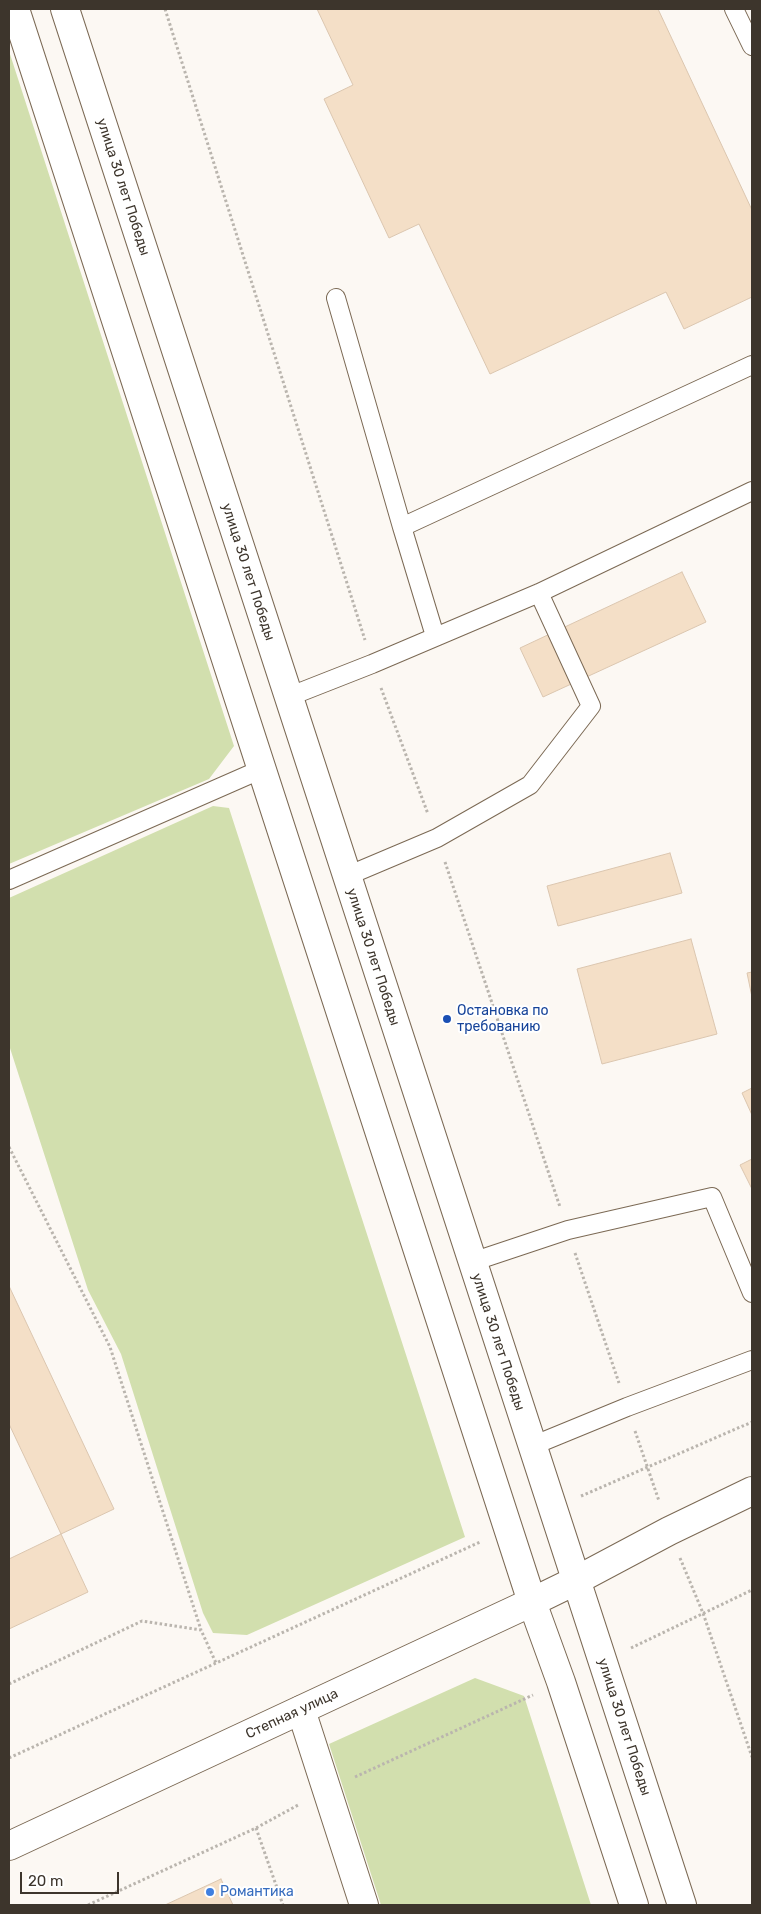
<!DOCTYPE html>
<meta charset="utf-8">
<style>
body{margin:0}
#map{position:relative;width:761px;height:1914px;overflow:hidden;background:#fcf8f3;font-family:Rubik,sans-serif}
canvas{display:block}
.frame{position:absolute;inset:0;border:10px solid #3d352c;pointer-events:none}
.scale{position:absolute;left:20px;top:1872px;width:99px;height:22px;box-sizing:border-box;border:2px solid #3d352c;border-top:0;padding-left:6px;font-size:15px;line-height:18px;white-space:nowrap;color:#3d352c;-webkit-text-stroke:4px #fff;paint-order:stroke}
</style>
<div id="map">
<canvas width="761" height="1914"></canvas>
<div class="frame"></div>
<div class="scale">20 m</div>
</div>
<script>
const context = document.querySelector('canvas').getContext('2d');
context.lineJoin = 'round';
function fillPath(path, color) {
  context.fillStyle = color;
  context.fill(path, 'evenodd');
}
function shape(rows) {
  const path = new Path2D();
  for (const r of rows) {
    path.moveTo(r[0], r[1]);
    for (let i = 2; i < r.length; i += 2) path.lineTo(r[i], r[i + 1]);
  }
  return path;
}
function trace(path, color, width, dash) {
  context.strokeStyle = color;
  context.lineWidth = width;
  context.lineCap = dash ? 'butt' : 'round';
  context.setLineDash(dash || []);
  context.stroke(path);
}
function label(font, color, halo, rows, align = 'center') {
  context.font = font + ' Rubik,sans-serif';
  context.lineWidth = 4;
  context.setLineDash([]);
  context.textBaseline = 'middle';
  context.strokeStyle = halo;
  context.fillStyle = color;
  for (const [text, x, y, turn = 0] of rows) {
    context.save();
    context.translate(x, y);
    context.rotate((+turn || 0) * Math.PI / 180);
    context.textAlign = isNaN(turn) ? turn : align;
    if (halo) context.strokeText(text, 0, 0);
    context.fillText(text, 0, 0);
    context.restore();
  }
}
fillPath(shape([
 [9,51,234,746,209,779,9,864],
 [213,806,229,808,465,1537,247,1635,213,1633,203,1613,121,1354,88,1290,9,1045,9,898],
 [475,1678,524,1696,591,1905,381,1905,329,1744]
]), '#d2dfae');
const building = shape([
 [317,9,658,9,752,210,752,297,684,329,666,292,490,374,419,224,389,238,324,99,353,85,317,9],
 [682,572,706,622,543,697,520,648,682,572],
 [670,853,682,893,558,926,547,886,670,853],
 [691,939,717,1034,602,1064,577,969,691,939],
 [752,972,752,997,747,973,752,972],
 [752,1088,752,1115,742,1093,752,1088],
 [752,1159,752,1189,740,1165,752,1159],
 [9,1286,114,1509,61,1534,9,1424,9,1286],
 [61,1534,88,1592,9,1629,9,1559,61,1534],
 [221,1879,233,1905,165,1905,221,1879]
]);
fillPath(building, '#f4dfc7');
trace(building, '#dbc6af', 1);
const service = shape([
 [734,9,752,46],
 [336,298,402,527],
 [435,636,402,527,752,365],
 [288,697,372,664,539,593,752,491],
 [347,876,437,838,530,785,591,706,539,593],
 [9,880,262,769],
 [472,1262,568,1230,712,1197,752,1293],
 [532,1446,627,1407,752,1360]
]);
const minor = shape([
 [575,1581,669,1531,752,1491],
 [301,1710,364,1905]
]);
const tertiary = shape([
 [9,1846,532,1602]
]);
const secondary = shape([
 [15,9,532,1602,561,1682,634,1905],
 [65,9,682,1905],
 [532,1602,575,1581]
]);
trace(service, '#7b6954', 20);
trace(minor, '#7b6954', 30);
trace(tertiary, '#7b6954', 30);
trace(secondary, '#7b6954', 30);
trace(shape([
 [165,9,365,640],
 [381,688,428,814],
 [445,862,560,1207],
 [9,1147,110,1347,201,1630],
 [575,1253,619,1383],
 [635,1431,659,1501],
 [581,1496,752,1422],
 [680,1558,703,1613,752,1757],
 [631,1648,752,1590],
 [9,1684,142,1621,201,1630,216,1663],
 [9,1758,480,1542],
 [355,1777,533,1695],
 [256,1828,283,1905],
 [88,1905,256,1828,300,1804]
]), '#bab5ae', 3, [2.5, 2.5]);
trace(service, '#fff', 18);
trace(minor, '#fff', 28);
trace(tertiary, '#fff', 28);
trace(secondary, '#fff', 28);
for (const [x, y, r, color] of [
 [447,1019,5,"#1a4fb4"],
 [210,1892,5,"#3f7fe0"]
]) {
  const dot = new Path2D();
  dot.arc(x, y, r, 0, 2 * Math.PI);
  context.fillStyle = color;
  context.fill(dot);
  trace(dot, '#fff', 2);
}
label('14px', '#3d352c', '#fff', [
 ["улица 30 лет Победы",123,187,72],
 ["улица 30 лет Победы",248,572,72],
 ["улица 30 лет Победы",373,957,72],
 ["улица 30 лет Победы",498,1342,72],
 ["Степная улица",292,1714,-25],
 ["улица 30 лет Победы",624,1727,72]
]);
label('14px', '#164399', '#fff', [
 ["Остановка по",457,1011],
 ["требованию",457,1027]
], 'left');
label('14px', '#366cbe', '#fff', [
 ["Романтика",220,1892]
], 'left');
</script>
